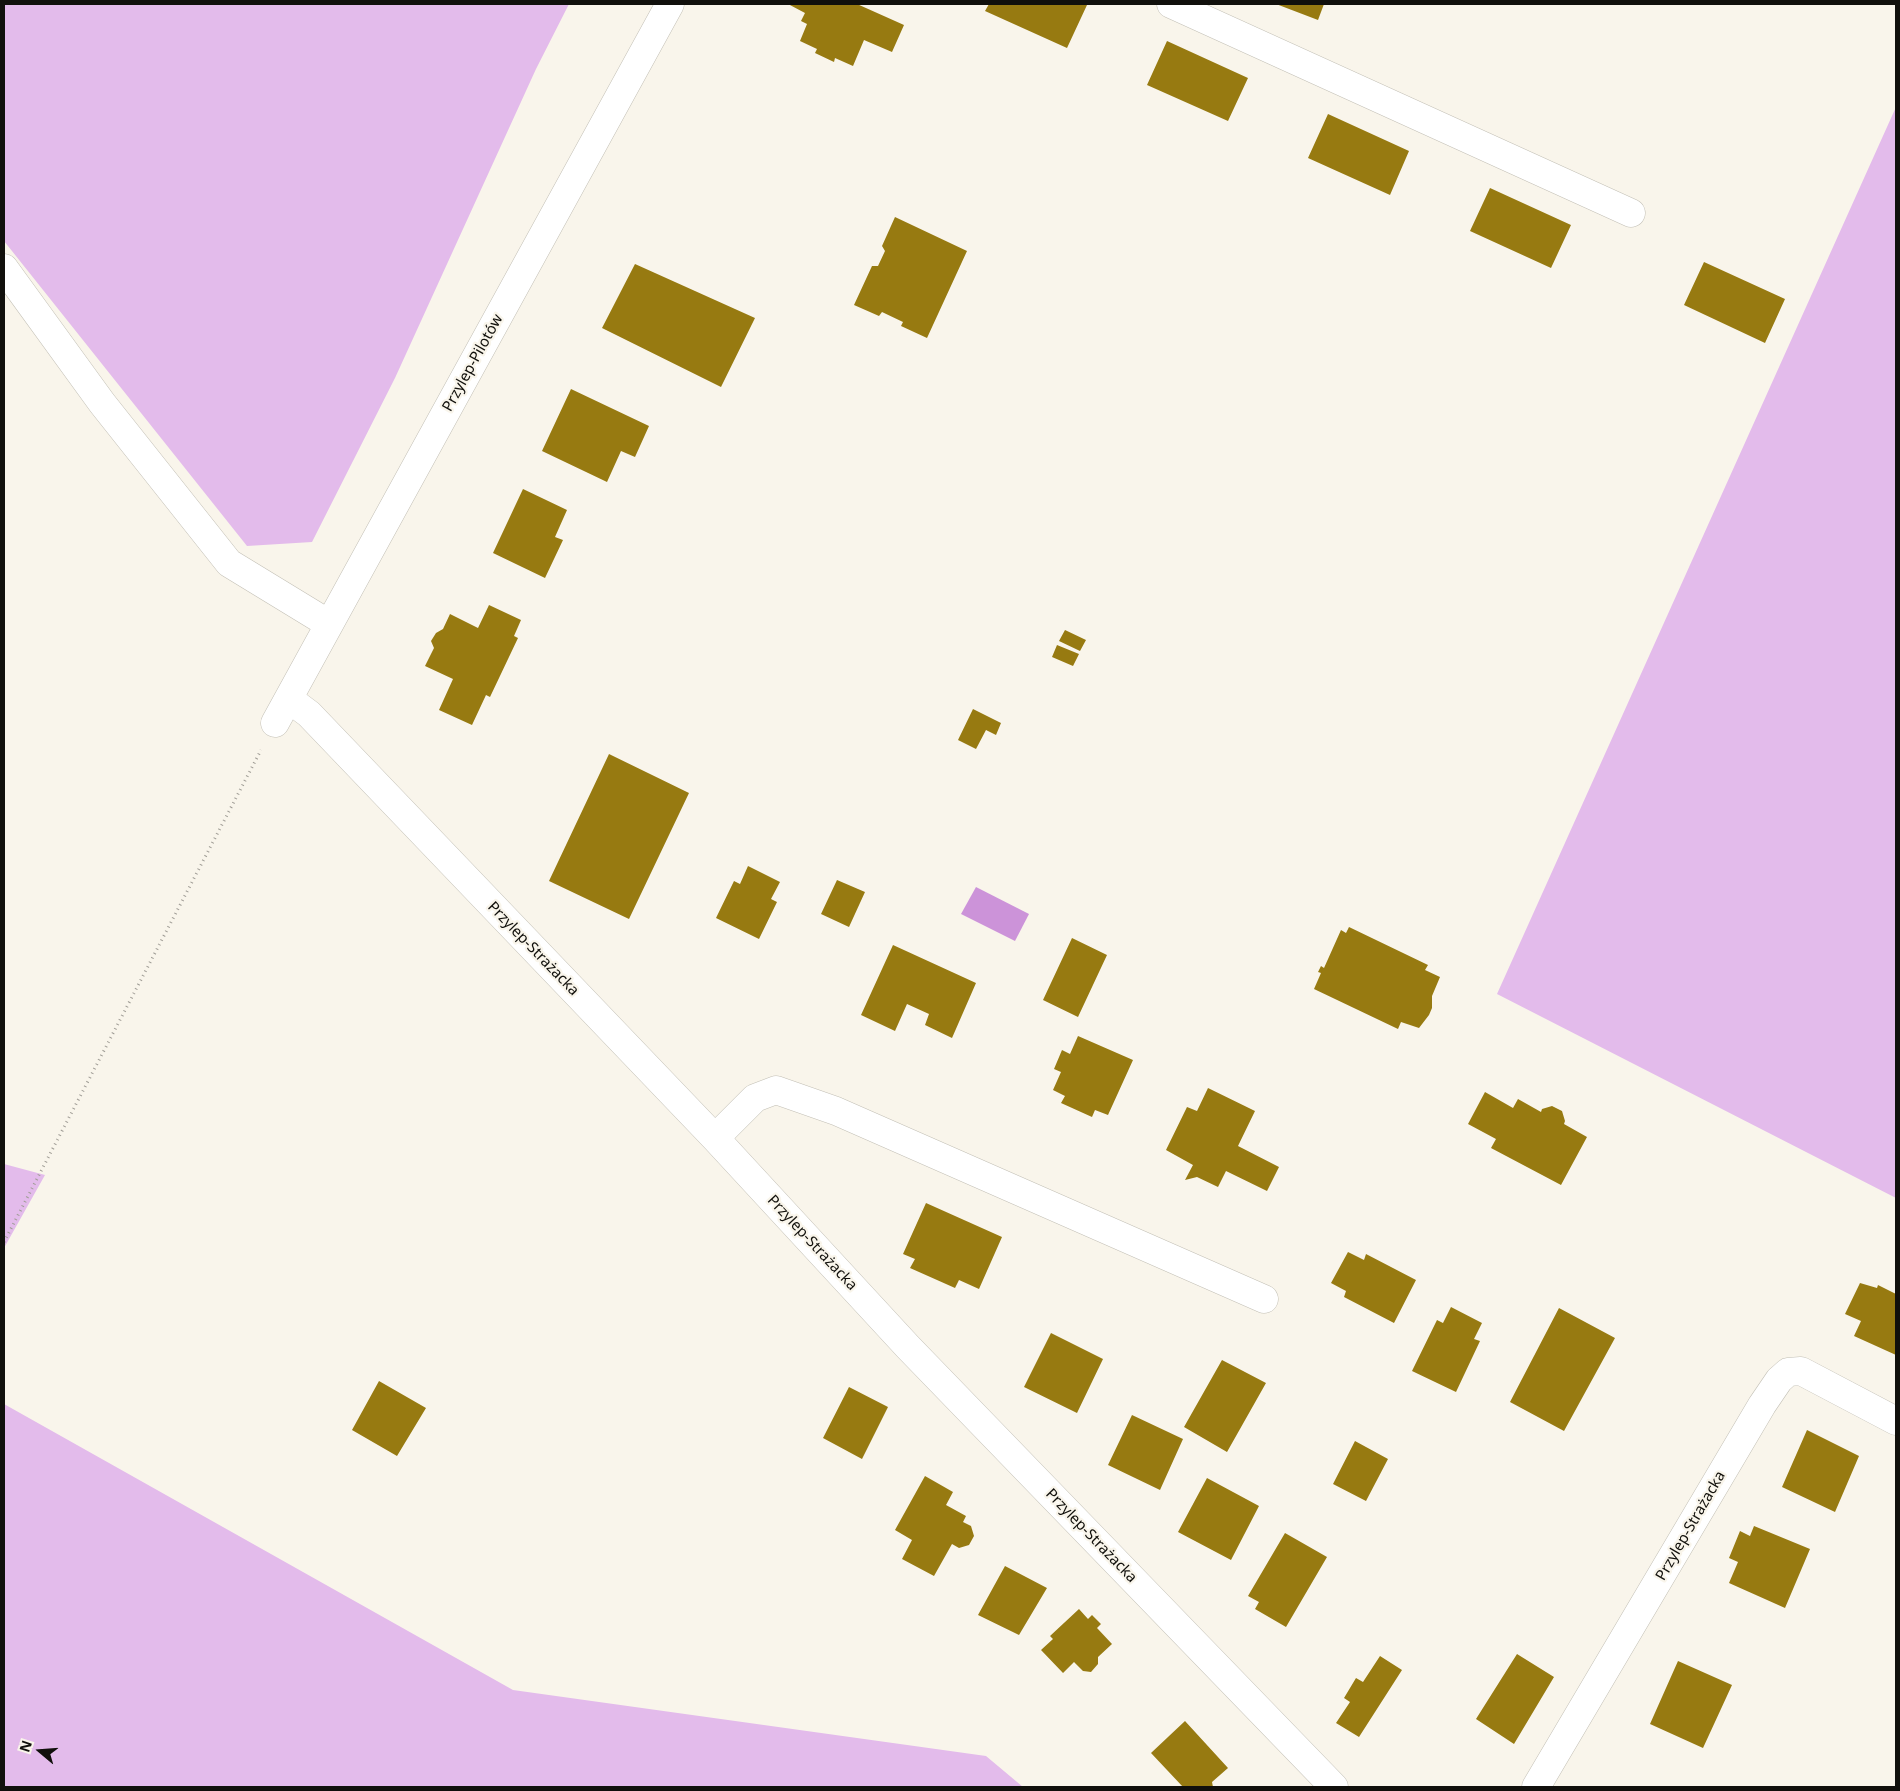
<!DOCTYPE html>
<meta charset="utf-8">
<style>
body{margin:0}
#map{position:relative;width:1900px;height:1791px;overflow:hidden;background:#f9f5eb;font-family:"Noto Sans",sans-serif}
canvas{display:block}
.frame{position:absolute;inset:0;border:5px solid #11100c;pointer-events:none}
.north{position:absolute;left:15px;top:1726px;width:50px;height:50px;-webkit-text-stroke:4px #f9f5eb;paint-order:stroke;rotate:288deg;font-size:14px;font-weight:700;line-height:20px;text-align:center;color:#11100c}
.north::after{content:'';display:block;margin:auto;width:18px;height:22px;background:#11100c;clip-path:polygon(50% 0,100% 100%,50% 72%,0 100%)}
</style>
<div id="map">
<canvas width="1900" height="1791"></canvas>
<div class="frame"></div>
<div class="north">N</div>
</div>
<script>
const context = document.querySelector('canvas').getContext('2d');
context.lineJoin = 'round';
function fillPath(path, color) {
  context.fillStyle = color;
  context.fill(path, 'evenodd');
}
function shape(rows) {
  const path = new Path2D();
  for (const r of rows) {
    path.moveTo(r[0], r[1]);
    for (let i = 2; i < r.length; i += 2) path.lineTo(r[i], r[i + 1]);
  }
  return path;
}
function trace(path, color, width, dash) {
  context.strokeStyle = color;
  context.lineWidth = width;
  context.lineCap = dash ? 'butt' : 'round';
  context.setLineDash(dash || []);
  context.stroke(path);
}
function label(font, color, halo, rows, align = 'center') {
  context.font = font + ' "Noto Sans",sans-serif';
  context.lineWidth = 4.5;
  context.setLineDash([]);
  context.textBaseline = 'middle';
  context.strokeStyle = halo;
  context.fillStyle = color;
  for (const [text, x, y, turn = 0] of rows) {
    context.save();
    context.translate(x, y);
    context.rotate((+turn || 0) * Math.PI / 180);
    context.textAlign = isNaN(turn) ? turn : align;
    if (halo) context.strokeText(text, 0, 0);
    context.fillText(text, 0, 0);
    context.restore();
  }
}
fillPath(shape([
 [4,4,569,4,536,69,395,378,312,542,247,546,4,241],
 [1896,107,1896,1198,1497,994],
 [4,1164,45,1175,4,1248],
 [4,1404,513,1690,986,1756,1023,1787,4,1787]
]), '#e3bbeb');
fillPath(shape([
 [976,887,1029,914,1015,941,961,914]
]), '#cc93d9');
fillPath(shape([
 [788,4,857,4,904,25,892,52,864,40,853,66,835,58,834,62,815,53,817,49,800,41,807,24,801,21,805,13],
 [989,4,1084,4,1087,5,1067,48,985,11],
 [1276,4,1324,4,1318,20],
 [1167,41,1248,78,1228,121,1147,85],
 [1328,114,1409,151,1390,195,1308,158],
 [1490,188,1571,225,1551,268,1470,231],
 [895,217,967,251,927,338,901,326,903,322,882,312,879,316,854,305,872,266,878,266,885,251,882,246],
 [1704,262,1785,299,1765,343,1684,305],
 [635,264,755,318,721,387,602,328],
 [571,389,649,426,635,457,621,451,607,482,542,451],
 [523,489,567,510,555,537,563,540,545,578,493,553],
 [489,605,521,620,514,636,518,638,490,697,486,695,472,725,439,710,453,679,425,666,434,648,431,641,436,633,443,629,450,614,478,628],
 [1065,630,1086,640,1080,651,1059,641],
 [1057,645,1079,654,1073,666,1052,657],
 [973,709,1001,723,996,735,986,730,976,749,958,740],
 [609,754,689,793,629,919,549,881],
 [748,866,780,882,771,899,777,902,759,939,716,918,734,881,740,884],
 [837,880,865,892,849,927,821,914],
 [1349,927,1428,965,1425,970,1440,977,1432,996,1432,1008,1429,1015,1419,1028,1401,1022,1398,1029,1314,989,1321,973,1318,972,1321,966,1324,968,1341,930,1346,933],
 [1072,938,1107,955,1078,1017,1043,1000],
 [893,945,976,983,952,1038,925,1025,929,1014,907,1004,895,1031,861,1015],
 [1078,1036,1133,1060,1108,1115,1095,1110,1092,1117,1061,1103,1065,1096,1053,1090,1061,1072,1054,1069,1062,1050,1070,1054],
 [1208,1088,1255,1111,1238,1146,1279,1167,1267,1191,1226,1171,1218,1187,1197,1177,1185,1180,1193,1165,1166,1150,1187,1107,1197,1111],
 [1485,1092,1513,1108,1518,1099,1541,1112,1542,1109,1552,1106,1562,1111,1565,1121,1564,1124,1587,1137,1561,1185,1491,1148,1496,1139,1468,1124],
 [926,1203,1002,1237,979,1289,959,1280,955,1288,910,1268,915,1259,903,1254],
 [1348,1252,1364,1260,1366,1254,1416,1280,1394,1323,1344,1297,1346,1291,1331,1283],
 [1860,1283,1877,1288,1878,1285,1896,1294,1896,1355,1854,1336,1861,1321,1845,1314],
 [1451,1307,1482,1323,1474,1339,1480,1341,1456,1392,1412,1371,1437,1320,1443,1323],
 [1559,1308,1615,1338,1564,1431,1510,1402],
 [1051,1333,1103,1359,1077,1413,1024,1387],
 [1222,1360,1266,1383,1227,1452,1184,1427],
 [379,1381,426,1408,397,1456,352,1430],
 [849,1387,888,1407,862,1459,823,1438],
 [1132,1415,1183,1439,1160,1490,1108,1465],
 [1807,1430,1859,1456,1835,1512,1782,1487],
 [1355,1441,1388,1459,1366,1501,1333,1484],
 [925,1476,953,1492,946,1505,966,1516,963,1522,971,1526,974,1536,969,1545,959,1548,952,1544,934,1576,902,1559,912,1540,895,1530],
 [1207,1478,1259,1506,1231,1560,1178,1532],
 [1754,1526,1810,1549,1785,1608,1729,1583,1738,1562,1729,1558,1740,1531,1750,1536],
 [1285,1533,1327,1557,1286,1627,1255,1609,1259,1602,1248,1596],
 [1005,1566,1047,1588,1019,1635,978,1615],
 [1079,1609,1088,1619,1092,1615,1101,1624,1097,1628,1112,1644,1098,1657,1098,1664,1091,1672,1083,1671,1074,1662,1063,1673,1041,1650,1053,1639,1050,1636],
 [1517,1654,1554,1677,1514,1744,1476,1719],
 [1380,1656,1402,1670,1359,1737,1336,1723,1350,1702,1344,1698,1356,1678,1363,1682],
 [1678,1661,1732,1685,1703,1748,1650,1724],
 [1185,1721,1228,1768,1212,1782,1213,1787,1183,1787,1151,1753]
]), '#977a11');
const minor = shape([
 [1171,4,1631,213],
 [4,268,102,403,229,563,329,624],
 [289,699,309,714,715,1138,908,1347,1334,1787],
 [275,723,670,4],
 [715,1138,755,1098,776,1090,836,1111,1264,1299],
 [1536,1787,1762,1405,1779,1380,1788,1372,1801,1371,1896,1421]
]);
trace(minor, '#c2bfb5', 29);
trace(shape([
 [4,1242,261,750]
]), '#a09d96', 3, [1, 4]);
trace(minor, '#fff', 28);
label('15px', '#11100c', '#f9f5eb', [
 ["Przylep-Pilotów",473,363,-61],
 ["Przylep-Strażacka",533,949,46],
 ["Przylep-Strażacka",812,1243,47],
 ["Przylep-Strażacka",1691,1526,-60],
 ["Przylep-Strażacka",1091,1536,46]
]);
</script>
